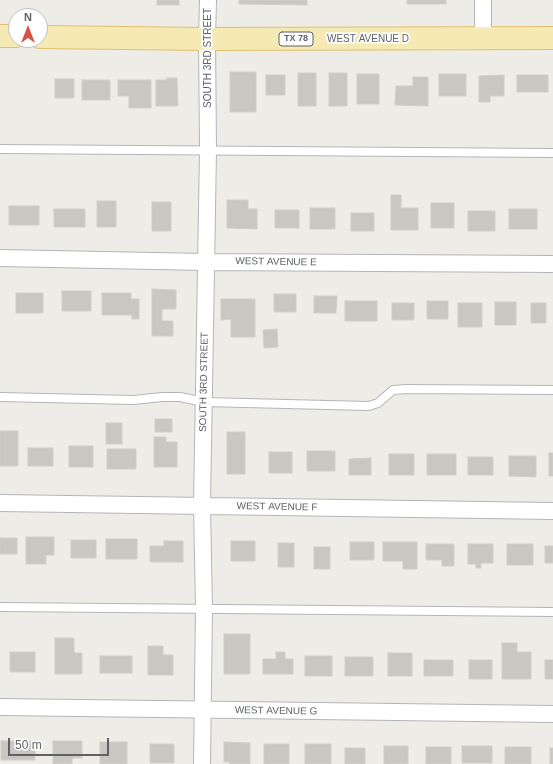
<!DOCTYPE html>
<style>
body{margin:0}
#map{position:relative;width:553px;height:764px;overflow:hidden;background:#eeece7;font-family:Helvetica,sans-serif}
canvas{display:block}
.north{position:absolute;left:8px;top:8px;width:40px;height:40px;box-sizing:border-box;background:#fff;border:1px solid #bfc0c1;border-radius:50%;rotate:0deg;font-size:11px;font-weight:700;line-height:16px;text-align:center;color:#5e6165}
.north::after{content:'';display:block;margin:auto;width:14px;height:18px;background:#d55046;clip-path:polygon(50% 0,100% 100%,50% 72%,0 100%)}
.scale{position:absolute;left:8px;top:738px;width:101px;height:18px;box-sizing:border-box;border:2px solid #5e6165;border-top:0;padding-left:5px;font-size:12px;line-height:14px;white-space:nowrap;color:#5e6165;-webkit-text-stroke:3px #fff;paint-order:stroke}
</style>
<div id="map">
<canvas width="553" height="764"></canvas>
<div class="north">N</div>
<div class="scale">50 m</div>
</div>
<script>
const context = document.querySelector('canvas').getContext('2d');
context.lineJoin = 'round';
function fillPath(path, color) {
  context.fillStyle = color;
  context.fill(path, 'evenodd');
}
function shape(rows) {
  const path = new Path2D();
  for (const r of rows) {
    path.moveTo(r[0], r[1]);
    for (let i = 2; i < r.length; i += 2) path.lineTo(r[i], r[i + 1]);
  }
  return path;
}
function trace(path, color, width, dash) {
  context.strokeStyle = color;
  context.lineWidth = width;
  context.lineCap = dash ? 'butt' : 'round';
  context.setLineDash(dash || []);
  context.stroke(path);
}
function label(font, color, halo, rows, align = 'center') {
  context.font = font + ' Helvetica,sans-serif';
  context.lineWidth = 3.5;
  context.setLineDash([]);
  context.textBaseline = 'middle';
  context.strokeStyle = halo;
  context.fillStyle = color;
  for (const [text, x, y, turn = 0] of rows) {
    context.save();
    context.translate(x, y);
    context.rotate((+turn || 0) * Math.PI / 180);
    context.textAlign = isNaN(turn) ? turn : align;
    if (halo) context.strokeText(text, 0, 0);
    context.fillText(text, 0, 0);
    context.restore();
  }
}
const building = shape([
 [157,0,179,0,179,5,157,5,157,0],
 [239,0,307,0,307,5,239,4,239,0],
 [407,0,446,0,446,4,407,4,407,0],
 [230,72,256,72,256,112,230,112,230,72],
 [298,73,316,73,316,106,298,106,298,73],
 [329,73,347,73,347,106,329,106,329,73],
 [357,74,379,74,379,104,357,104,357,74],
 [439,74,466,74,466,96,439,96,439,74],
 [266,75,285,75,285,95,266,95,266,75],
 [504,75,504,96,490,96,490,102,479,102,479,76,504,75],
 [517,75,548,75,548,92,517,92,517,75],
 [413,77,428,77,428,106,395,105,396,86,413,86,413,77],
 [167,78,177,78,178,106,156,106,156,80,167,80,167,78],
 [55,79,74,79,74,98,55,98,55,79],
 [82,80,110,80,110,100,82,100,82,80],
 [118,80,151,80,151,108,129,108,129,96,118,96,118,80],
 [391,195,401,195,401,208,418,208,418,230,391,230,391,195],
 [227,200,248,200,248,209,257,209,257,229,227,228,227,200],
 [97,201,116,201,116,227,97,227,97,201],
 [152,202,171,202,171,231,152,231,152,202],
 [431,203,454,203,454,228,431,228,431,203],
 [9,206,39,206,39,225,9,225,9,206],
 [310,208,335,208,335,229,310,229,310,208],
 [54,209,85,209,85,227,54,227,54,209],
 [509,209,537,209,537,229,509,229,509,209],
 [275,210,299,210,299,228,275,228,275,210],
 [468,211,495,211,495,231,468,231,468,211],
 [351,213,374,213,374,231,351,231,351,213],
 [152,289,176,290,176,309,162,309,162,321,173,321,173,336,152,336,152,289],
 [62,291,91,291,91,311,62,311,62,291],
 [16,293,43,293,43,313,16,313,16,293],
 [102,293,131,293,131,299,139,299,139,319,132,319,132,315,102,315,102,293],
 [274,294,296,294,296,312,274,312,274,294],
 [314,296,337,296,336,313,314,313,314,296],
 [221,299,255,299,255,337,231,337,231,319,221,320,221,299],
 [345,301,377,301,377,321,345,321,345,301],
 [427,301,448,301,448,319,427,319,427,301],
 [495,302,516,302,516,325,495,325,495,302],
 [392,303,414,303,414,320,392,320,392,303],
 [458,303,482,303,482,327,458,327,458,303],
 [531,303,546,303,546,323,531,323,531,303],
 [277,329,278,347,264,348,263,330,277,329],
 [155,419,172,419,172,432,155,432,155,419],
 [106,423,122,423,122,444,106,444,106,423],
 [0,431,18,431,18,466,0,466,0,431],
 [227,432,245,432,245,474,227,474,227,432],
 [154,437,166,437,166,442,177,442,177,467,154,467,154,437],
 [69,446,93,446,93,467,69,467,69,446],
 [28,448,53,448,53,466,28,466,28,448],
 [107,449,136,449,136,469,107,469,107,449],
 [307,451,335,451,335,471,307,471,307,451],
 [269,452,292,452,292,473,269,473,269,452],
 [549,453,553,453,553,476,549,476,549,453],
 [389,454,414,454,414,475,389,475,389,454],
 [427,454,456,454,456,475,427,475,427,454],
 [509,456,536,456,536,477,509,476,509,456],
 [468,457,493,457,493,475,468,475,468,457],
 [371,458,371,475,349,475,349,459,371,458],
 [26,537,54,537,54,555,46,555,46,564,26,564,26,537],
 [0,538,17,538,17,554,0,554,0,538],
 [106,539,137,539,137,559,106,559,106,539],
 [71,540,96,540,96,558,71,558,71,540],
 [164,541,183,541,183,562,150,562,150,546,164,546,164,541],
 [231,541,255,541,255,561,231,561,231,541],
 [350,542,374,542,374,560,350,560,350,542],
 [383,542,417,542,417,569,403,569,403,561,383,561,383,542],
 [278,543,294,543,294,567,278,567,278,543],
 [426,544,454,544,454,566,442,566,442,560,426,560,426,544],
 [468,544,493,544,493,563,481,563,481,568,476,568,476,564,468,564,468,544],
 [507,544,533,544,533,565,507,565,507,544],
 [545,546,553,546,553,563,545,563,545,546],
 [314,547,330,547,330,569,314,569,314,547],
 [224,634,250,634,250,674,224,674,224,634],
 [55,638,74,638,74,653,82,653,82,674,55,674,55,638],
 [502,643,517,643,517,652,531,652,531,679,502,679,502,643],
 [148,646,163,646,163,655,173,655,173,675,148,675,148,646],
 [10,652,35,652,35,672,10,672,10,652],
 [276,652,285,652,285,659,293,659,293,674,263,674,263,659,276,659,276,652],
 [388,653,412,653,412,676,388,676,388,653],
 [100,656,132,656,132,673,100,673,100,656],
 [305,656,332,656,332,676,305,676,305,656],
 [345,657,373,657,373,676,345,676,345,657],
 [424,660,453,660,453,676,424,676,424,660],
 [469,660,492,660,492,679,469,679,469,660],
 [545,660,553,660,553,679,545,679,545,660],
 [1,741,35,741,35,760,1,760,1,741],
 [53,741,82,741,82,758,72,758,72,764,53,764,53,741],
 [100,742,127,742,127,764,100,764,100,742],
 [224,742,250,743,250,764,229,764,230,762,224,762,224,742],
 [150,744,174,744,174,763,150,763,150,744],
 [264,744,289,744,289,764,264,764,264,744],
 [305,744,331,744,331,764,305,764,305,744],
 [384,746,408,746,408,764,384,764,384,746],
 [462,746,492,746,492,763,462,763,462,746],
 [426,747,451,747,451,764,426,764,426,747],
 [505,747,531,747,531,764,505,764,505,747],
 [345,748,365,748,365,764,345,764,345,748],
 [550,748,553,748,553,764,550,764,550,748]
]);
fillPath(building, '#cac7c3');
trace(building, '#d2cec5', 1);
const service = shape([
 [0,149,553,153],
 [0,397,134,400,162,397,180,397,204,402,369,406,378,403,393,390,407,389,553,390],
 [0,607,553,612]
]);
const minor = shape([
 [483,38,483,0],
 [0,258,206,262,553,264],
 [0,503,553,511],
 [0,707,553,714],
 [202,764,204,608,202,505,208,150,207,39,208,0]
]);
const primary = shape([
 [0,36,16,36],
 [40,37,207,39,553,38]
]);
trace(service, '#b3b6b9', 10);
trace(minor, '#b3b6b9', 18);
trace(primary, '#e1bf6d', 24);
trace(service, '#fff', 8);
trace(minor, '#fff', 16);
trace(primary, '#f5eab4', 22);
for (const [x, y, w] of [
 [296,39,34]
]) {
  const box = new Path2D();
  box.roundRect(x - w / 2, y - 7, w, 14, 3);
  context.fillStyle = '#fff';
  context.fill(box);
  trace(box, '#5e6165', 1);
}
label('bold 9px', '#5e6165', null, [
 ["TX 78",296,39]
]);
label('10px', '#5e6165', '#fff', [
 ["WEST AVENUE D",368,39],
 ["SOUTH 3RD STREET",208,58,-90],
 ["WEST AVENUE E",276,262,1],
 ["SOUTH 3RD STREET",204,382,-89],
 ["WEST AVENUE F",277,507,1],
 ["WEST AVENUE G",276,711,1]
]);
</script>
